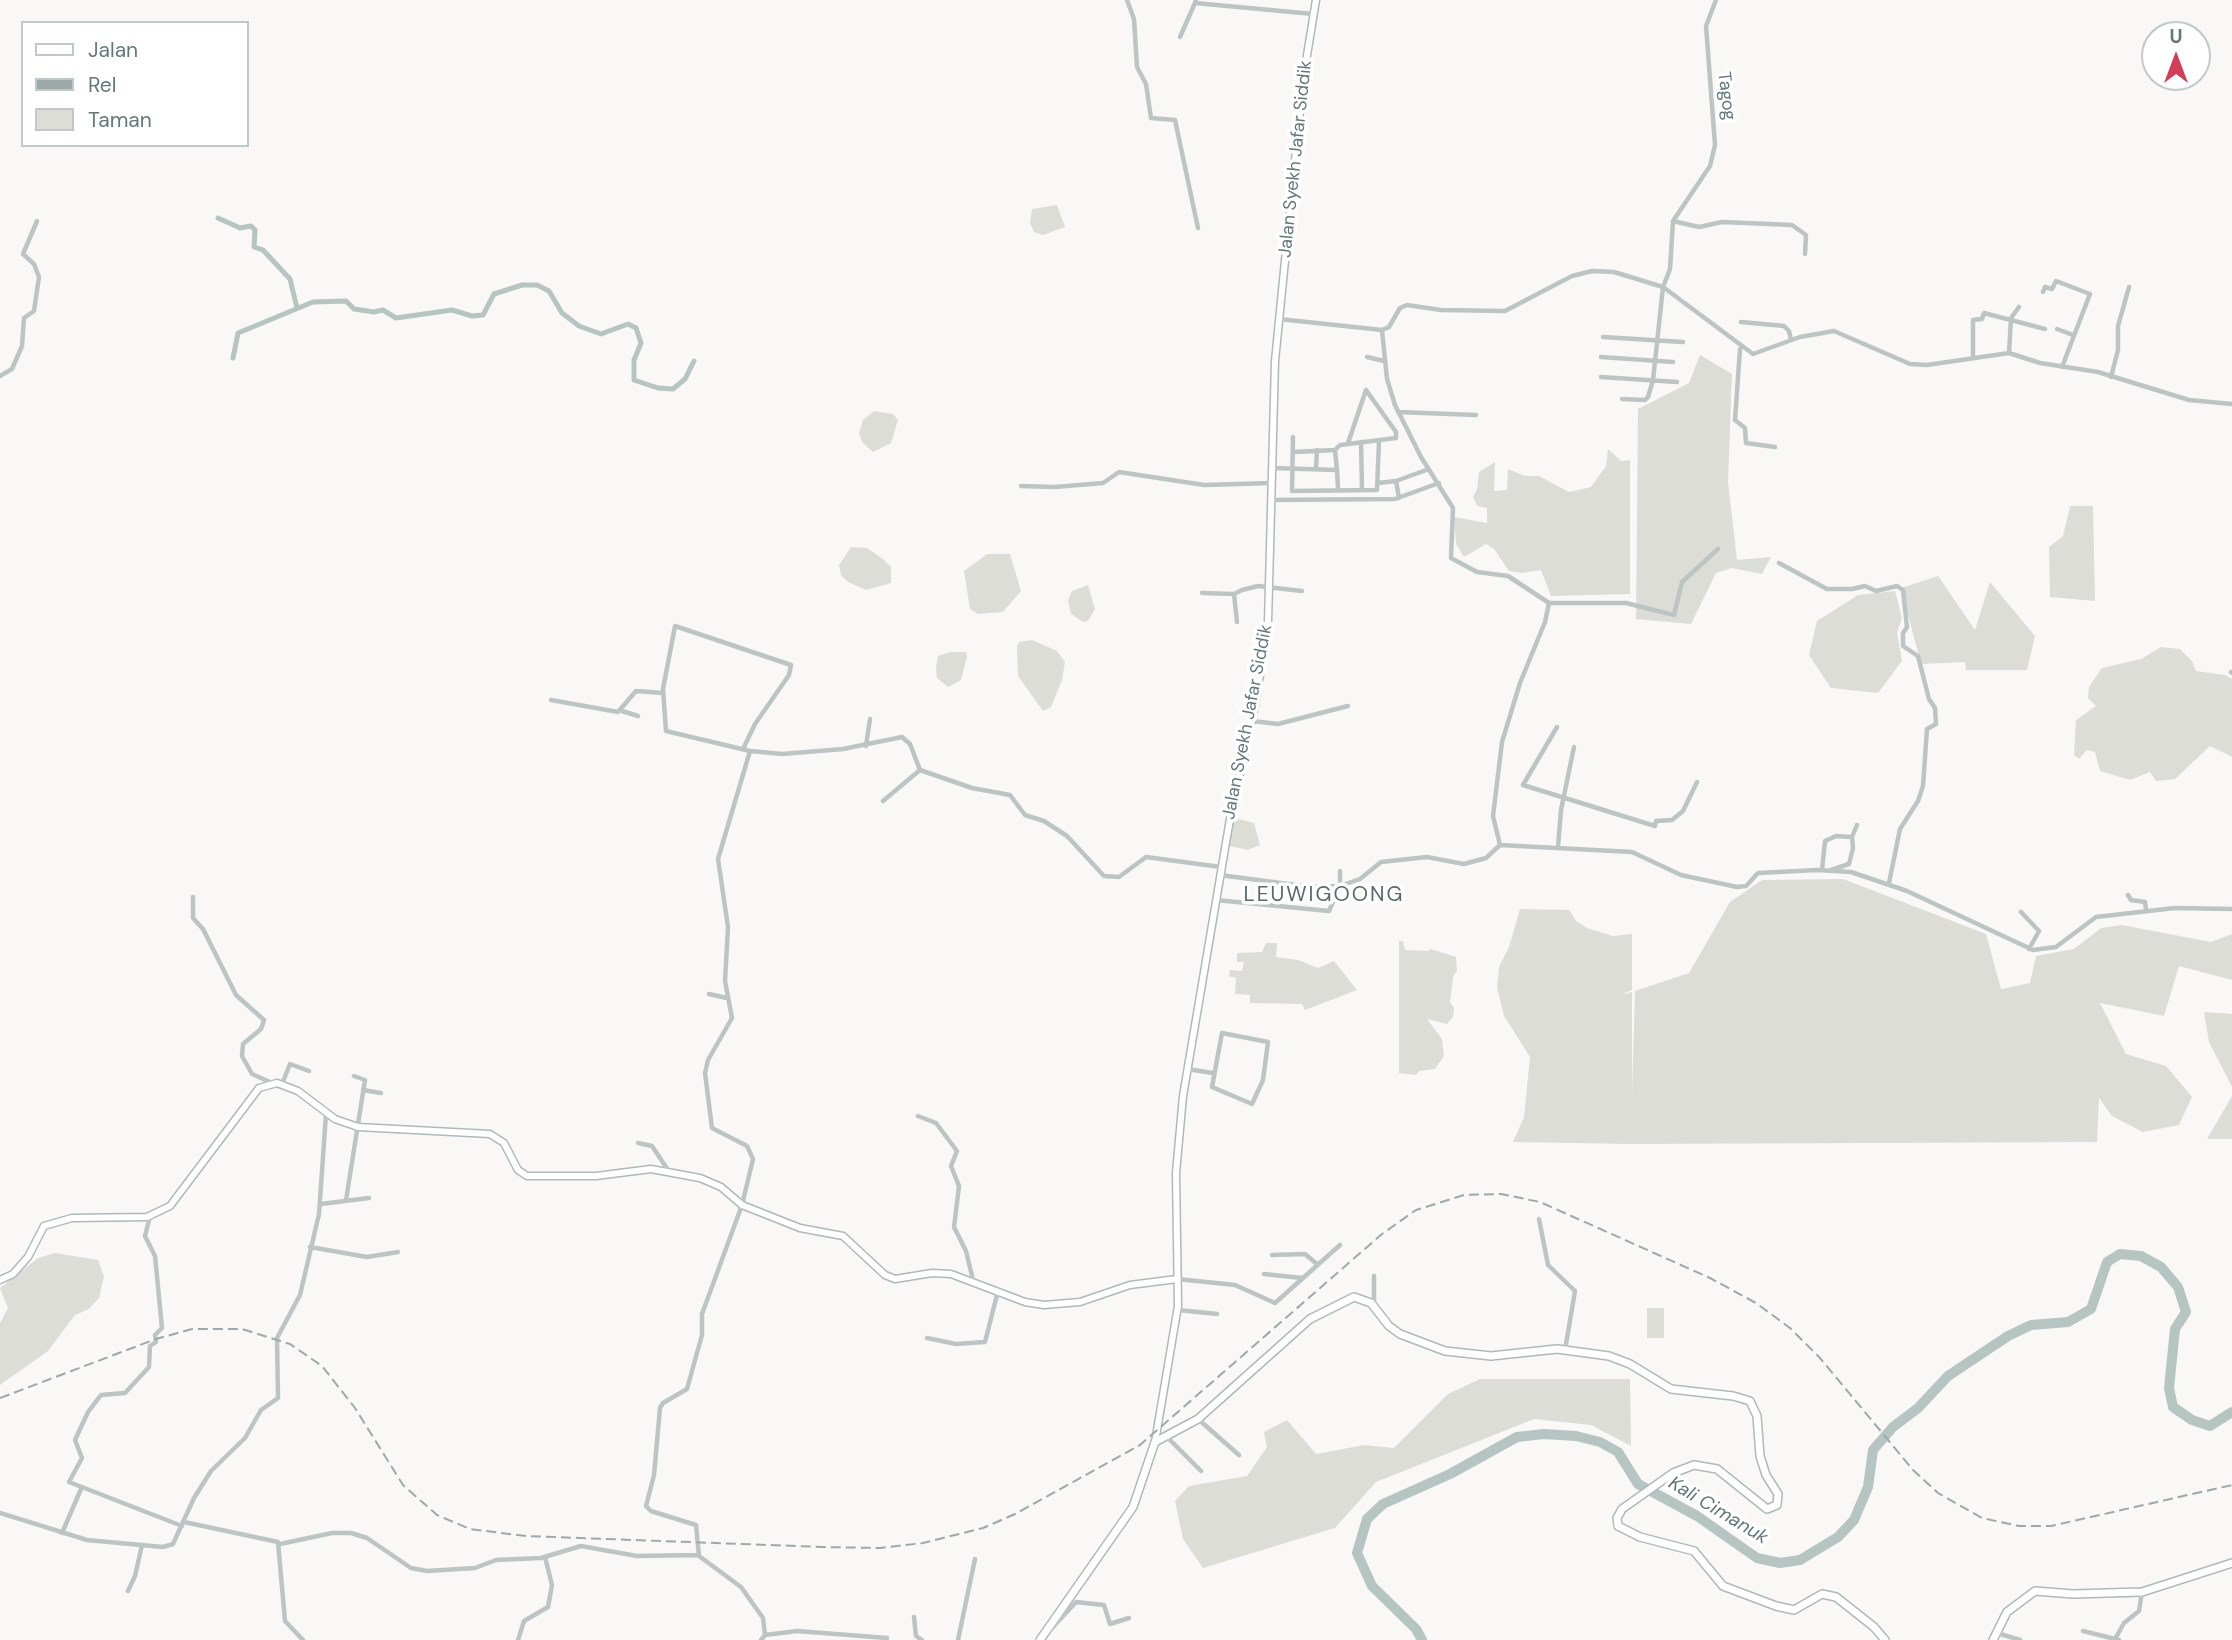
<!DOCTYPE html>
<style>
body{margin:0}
#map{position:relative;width:2232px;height:1640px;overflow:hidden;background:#f9f8f7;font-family:"DM Sans",sans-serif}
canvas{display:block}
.legend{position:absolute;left:21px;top:21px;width:228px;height:126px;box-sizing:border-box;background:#fff;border:2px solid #c0c9c9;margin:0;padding:9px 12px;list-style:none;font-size:21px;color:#627879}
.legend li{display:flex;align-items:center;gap:14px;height:35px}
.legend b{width:35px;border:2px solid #c0c9c9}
.north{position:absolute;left:2141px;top:21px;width:70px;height:70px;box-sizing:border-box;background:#fff;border:2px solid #c0c9c9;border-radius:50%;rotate:0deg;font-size:19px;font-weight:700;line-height:28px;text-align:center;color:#627879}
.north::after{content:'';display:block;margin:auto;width:24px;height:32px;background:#d23e57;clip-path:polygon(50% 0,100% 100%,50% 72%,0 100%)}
</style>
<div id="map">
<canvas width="2232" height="1640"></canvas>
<ul class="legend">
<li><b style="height:9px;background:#fff"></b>Jalan</li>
<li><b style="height:9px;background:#9da9a9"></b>Rel</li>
<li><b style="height:19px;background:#dcddd7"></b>Taman</li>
</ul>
<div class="north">U</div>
</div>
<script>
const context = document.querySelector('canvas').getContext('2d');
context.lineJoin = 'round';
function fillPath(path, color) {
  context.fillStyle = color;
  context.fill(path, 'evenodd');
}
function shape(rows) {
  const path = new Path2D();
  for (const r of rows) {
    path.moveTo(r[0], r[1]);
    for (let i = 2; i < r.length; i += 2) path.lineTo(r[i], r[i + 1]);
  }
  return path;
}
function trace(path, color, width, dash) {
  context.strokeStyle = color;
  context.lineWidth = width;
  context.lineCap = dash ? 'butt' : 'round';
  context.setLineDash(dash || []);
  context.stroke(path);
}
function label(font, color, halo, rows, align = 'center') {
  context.font = font + ' "DM Sans",sans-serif';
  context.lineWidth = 7;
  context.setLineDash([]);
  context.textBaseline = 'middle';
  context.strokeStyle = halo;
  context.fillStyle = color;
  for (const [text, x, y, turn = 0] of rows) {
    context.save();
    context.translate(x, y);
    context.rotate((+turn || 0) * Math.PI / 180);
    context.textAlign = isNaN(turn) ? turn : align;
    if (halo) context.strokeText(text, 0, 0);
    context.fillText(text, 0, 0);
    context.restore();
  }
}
fillPath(shape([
 [1057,205,1065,227,1043,235,1034,232,1030,223,1032,209],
 [1700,355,1732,374,1728,482,1737,560,1771,557,1762,574,1732,568,1716,573,1691,624,1636,619,1638,409,1689,383],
 [874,411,893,414,898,420,891,443,873,452,862,442,859,433,863,420],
 [1608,449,1621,461,1630,460,1630,594,1551,596,1541,570,1522,573,1509,571,1494,549,1486,544,1464,557,1456,544,1454,517,1487,523,1487,508,1477,506,1473,497,1477,489,1479,472,1495,462,1494,491,1507,490,1508,469,1525,476,1539,476,1569,492,1591,487,1606,466],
 [2070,506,2093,506,2095,601,2050,597,2049,547,2063,536],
 [851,547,867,548,883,559,891,567,891,583,866,590,848,582,841,575,839,565],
 [987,554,1010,554,1021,591,1003,612,978,614,970,609,964,571],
 [1938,576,1975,630,1990,582,2035,636,2027,670,1966,670,1965,662,1921,664,1901,588],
 [1088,585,1095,609,1088,621,1083,622,1071,614,1068,600,1072,591],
 [1895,591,1902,618,1897,633,1902,661,1878,693,1831,688,1809,655,1817,621,1858,595],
 [1032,640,1057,651,1065,662,1062,680,1051,707,1043,711,1018,676,1017,646,1019,642],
 [2161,647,2180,649,2192,661,2196,671,2225,675,2232,679,2232,757,2210,746,2175,779,2156,781,2150,772,2130,780,2100,771,2095,752,2087,750,2079,759,2074,755,2076,720,2096,706,2088,698,2089,687,2102,668,2141,659],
 [950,652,966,652,967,657,961,680,948,687,937,678,936,668,938,656],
 [1234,818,1254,823,1260,845,1248,850,1229,846],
 [1843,879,1986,934,2001,989,2030,983,2036,956,2074,949,2101,928,2122,925,2211,942,2232,934,2232,980,2179,966,2164,1016,2100,1003,2126,1054,2166,1066,2192,1097,2179,1125,2143,1132,2112,1116,2099,1098,2097,1142,1632,1144,1513,1142,1524,1117,1530,1057,1504,1016,1497,988,1499,967,1509,947,1520,909,1569,910,1576,921,1587,928,1613,936,1632,934,1632,990,1621,995,1632,992,1632,1095,1635,991,1689,973,1730,902,1762,880],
 [1399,941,1403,941,1405,950,1429,951,1431,949,1456,957,1457,970,1453,977,1450,1002,1454,1008,1453,1017,1447,1024,1427,1019,1442,1039,1444,1056,1435,1069,1419,1071,1416,1075,1399,1073],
 [1266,943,1277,943,1276,957,1298,960,1318,968,1334,961,1357,990,1305,1010,1302,1004,1250,1003,1250,995,1235,994,1236,978,1229,976,1230,970,1242,971,1244,962,1237,962,1237,953,1262,952],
 [2204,1012,2232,1014,2232,1087,2209,1042],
 [2232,1096,2232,1139,2207,1139],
 [55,1253,98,1260,104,1276,99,1298,89,1309,75,1315,48,1351,0,1385,0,1323,8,1308,0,1288,38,1258],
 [1647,1308,1664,1308,1664,1338,1647,1338],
 [1480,1379,1630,1379,1631,1446,1591,1425,1534,1419,1376,1482,1335,1528,1203,1568,1183,1539,1175,1501,1189,1486,1247,1476,1267,1447,1264,1432,1287,1420,1316,1454,1364,1445,1394,1448,1448,1394]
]), '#dcddd7');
trace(shape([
 [218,218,240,228,251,226,255,230,254,247,263,250,290,279,297,308],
 [233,358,238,333,313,302,346,301,354,309,374,312,383,310,396,318,452,310,472,316,483,315,494,294,522,285,537,285,549,291,562,313,579,326,601,334,628,324,636,328,641,343,634,360,634,380,658,388,673,389,685,379,694,361]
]), '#b6c4c2', 5);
trace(shape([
 [1422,1640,1416,1629,1372,1586,1357,1553,1367,1519,1383,1504,1450,1474,1517,1437,1544,1434,1576,1436,1600,1442,1618,1452,1638,1484,1697,1516,1757,1558,1780,1563,1800,1560,1838,1537,1854,1520,1868,1487,1873,1450,1893,1427,1918,1408,1948,1376,2008,1336,2031,1325,2068,1322,2091,1309,2107,1262,2120,1254,2141,1256,2161,1267,2178,1287,2186,1312,2175,1329,2169,1388,2173,1407,2192,1420,2210,1426,2232,1412]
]), '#b6c4c2', 10);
const secondary = shape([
 [0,1280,13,1274,28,1257,44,1226,72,1218,147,1217,170,1206,259,1088,277,1083,298,1091,335,1119,358,1127,490,1134,504,1143,518,1170,527,1176,596,1176,651,1169,700,1178,721,1187,742,1205,800,1228,843,1236,885,1275,895,1279,932,1273,951,1274,1025,1302,1044,1305,1080,1302,1130,1285,1177,1279],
 [1155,1442,1178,1306,1176,1173,1183,1096,1230,819,1256,701,1268,622,1275,361,1303,80,1316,0]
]);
const primary = shape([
 [1040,1640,1133,1507,1155,1442,1198,1419,1310,1319,1354,1297,1371,1303,1389,1326,1400,1334,1445,1351,1491,1356,1557,1349,1609,1356,1630,1364,1671,1389,1733,1396,1750,1401,1757,1416,1760,1456,1766,1475,1778,1494,1777,1505,1767,1509,1717,1469,1694,1465,1673,1473,1622,1509,1617,1518,1618,1526,1640,1537,1694,1551,1723,1586,1776,1606,1794,1610,1822,1594,1836,1597,1874,1627,1885,1640],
 [1993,1640,2007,1612,2035,1591,2073,1594,2142,1592,2232,1563]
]);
trace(secondary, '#afb9b9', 9);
trace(primary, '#b0b9b9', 10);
trace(shape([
 [1127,0,1134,19,1137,67,1146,84,1151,118,1175,120,1198,228],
 [1196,0,1195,3,1313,14],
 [1180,37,1195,3],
 [1673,221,1699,227,1722,222,1792,225,1806,235,1805,254],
 [2043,292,2045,287,2052,289,2056,281,2090,294,2062,367],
 [1279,319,1382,330,1389,327,1400,308,1407,305,1441,310,1505,311,1572,276,1592,271,1614,272,1663,287,1670,269,1673,221,1710,166,1715,145,1706,26,1716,0],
 [1741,322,1784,326,1789,331,1791,340],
 [2057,329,2073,335],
 [1382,330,1387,379,1395,405,1421,457,1453,508,1451,558,1477,572,1508,576,1549,603,1545,622,1520,683,1502,742,1493,816,1500,845],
 [1603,337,1683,342],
 [1740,349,1735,420,1745,428,1746,443,1775,447],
 [2009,353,2011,318,2019,307],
 [1367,357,1384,361],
 [1601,357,1673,362],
 [1973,358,1973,320,1982,319,1984,313,2045,329],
 [0,376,12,369,22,346,24,318,34,311,39,277,34,264,23,254,37,221],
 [1601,377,1677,382],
 [2111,377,2118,350,2118,326,2129,287],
 [1622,399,1645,400,1648,397,1653,380,1663,287,1753,354,1800,337,1834,331,1910,364,1927,365,2009,353,2040,363,2098,372,2189,400,2232,404],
 [1398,412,1476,415],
 [1293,437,1292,491,1377,490,1379,441],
 [1361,442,1362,489],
 [1294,452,1335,450],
 [1272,468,1337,470,1335,450,1340,445,1396,438,1396,432,1366,390,1348,443],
 [1316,469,1317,450],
 [1337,470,1338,489],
 [1378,483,1396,481],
 [1021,486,1055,487,1103,483,1119,472,1204,485,1272,483],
 [1399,498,1396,481,1429,469],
 [1271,500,1395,499,1439,483],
 [1779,563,1827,589,1852,589,1865,586,1876,591,1897,586,1903,590,1907,627,1903,633,1903,646,1918,656,1929,699,1935,708,1936,724,1927,729,1923,786,1918,801,1900,829,1889,883],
 [1202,593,1234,594],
 [1549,603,1626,603,1674,615,1682,582,1718,549],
 [1237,622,1234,594,1242,590,1258,586,1302,591],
 [2231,672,2232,673],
 [551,700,618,712,636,691,663,693],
 [622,711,638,716],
 [1252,721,1278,724,1348,706],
 [1557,727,1523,785,1655,826,1656,821,1672,820,1683,811,1697,782],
 [866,746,870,719],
 [743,749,755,724,789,675,791,665,675,626,663,689,666,731,750,751,782,754,843,749,902,737,910,744,920,770,972,788,1010,795,1025,815,1044,821,1067,836,1104,876,1119,877,1146,857,1221,867],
 [750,751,718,859,728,927,725,981,732,1018,708,1060,705,1073,712,1128,747,1146,753,1159,742,1205,702,1314,702,1335,687,1389,663,1403,660,1408,654,1475,646,1506,651,1511,696,1525,699,1556,741,1587,763,1618,765,1635],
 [883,801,920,770],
 [1558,847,1561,810,1574,747],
 [1822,870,1825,841,1836,836,1852,837,1857,825],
 [1831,870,1849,864,1853,848,1852,837],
 [1220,875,1311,887,1340,886,1340,871],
 [2128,895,2131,900,2145,902,2146,910],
 [193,897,193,918,203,929,236,995,264,1020,261,1029,243,1044,242,1056,252,1074,272,1083],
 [1216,900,1329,911,1340,886,1360,879,1381,862,1427,857,1464,864,1486,858,1500,845,1632,852,1681,875,1737,887,1746,886,1758,873,1817,870,1851,872,1907,891,2033,950,2056,947,2096,917,2175,908,2232,909],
 [2021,912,2039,931,2029,949],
 [709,994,727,998],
 [1222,1033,1268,1042,1263,1080,1252,1104,1212,1087,1222,1033],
 [1187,1069,1213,1073],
 [282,1084,290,1064,309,1071],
 [363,1090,381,1093],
 [918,1116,936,1123,957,1151,951,1166,959,1186,954,1227,966,1251,973,1280],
 [638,1143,652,1146,668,1170],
 [346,1200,365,1080,354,1076],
 [321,1204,369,1198],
 [150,1216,145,1236,155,1256,162,1328,155,1335,156,1342,150,1346,149,1367,125,1393,101,1395,88,1412,75,1440,82,1458,69,1482,182,1526],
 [1539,1219,1548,1265,1575,1291,1565,1350],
 [310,1247,367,1257,398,1252],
 [1272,1255,1305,1254,1317,1264],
 [1264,1274,1302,1278],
 [1177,1279,1235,1285,1275,1303,1340,1245],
 [1374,1305,1374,1276],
 [1178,1310,1217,1314],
 [927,1338,956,1344,985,1342,998,1291],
 [1198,1419,1239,1455],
 [1167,1437,1201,1471],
 [0,1513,87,1540,163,1547,173,1544,194,1498,211,1471,245,1438,261,1410,278,1398,277,1338,300,1295,319,1214,326,1114],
 [184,1522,278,1542,285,1621,303,1640],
 [62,1533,81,1489],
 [280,1544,332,1533,351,1533,367,1538,411,1568,427,1571,475,1568,496,1560,541,1558,581,1546,637,1556,699,1555],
 [128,1591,135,1576,142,1545],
 [914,1617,916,1636,922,1640],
 [1052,1628,1076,1602,1104,1605,1110,1624,1129,1618],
 [2083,1631,2119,1640],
 [1997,1633,2020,1640],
 [2115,1639,2124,1623,2139,1611,2142,1592],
 [518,1640,524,1621,548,1607,552,1585,545,1557],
 [761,1640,765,1635,797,1631,887,1638],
 [958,1640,975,1559]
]), '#bcc4c4', 4.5);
trace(secondary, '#fff', 6);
trace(primary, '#fff', 7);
trace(shape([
 [0,1398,156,1339,192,1329,242,1329,290,1344,322,1366,355,1408,403,1485,437,1515,470,1529,526,1536,823,1547,880,1548,923,1543,983,1528,1015,1514,1140,1445,1382,1234,1416,1210,1464,1195,1501,1194,1540,1202,1710,1278,1756,1303,1790,1328,1820,1358,1913,1470,1938,1493,1982,1518,2019,1526,2051,1526,2232,1485]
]), '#9da9a9', 2, [10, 5]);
label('18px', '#627879', '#fff', [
 ["Tagog",1726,96,83],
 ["Jalan Syekh Jafar Siddik",1296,159,-84],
 ["Jalan Syekh Jafar Siddik",1248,722,-79]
]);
label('italic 19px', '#627876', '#fff', [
 ["Kali Cimanuk",1718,1511,31]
]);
context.letterSpacing = '2px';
label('21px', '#586a6b', '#fff', [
 ["LEUWIGOONG",1324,895]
]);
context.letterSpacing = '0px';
</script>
